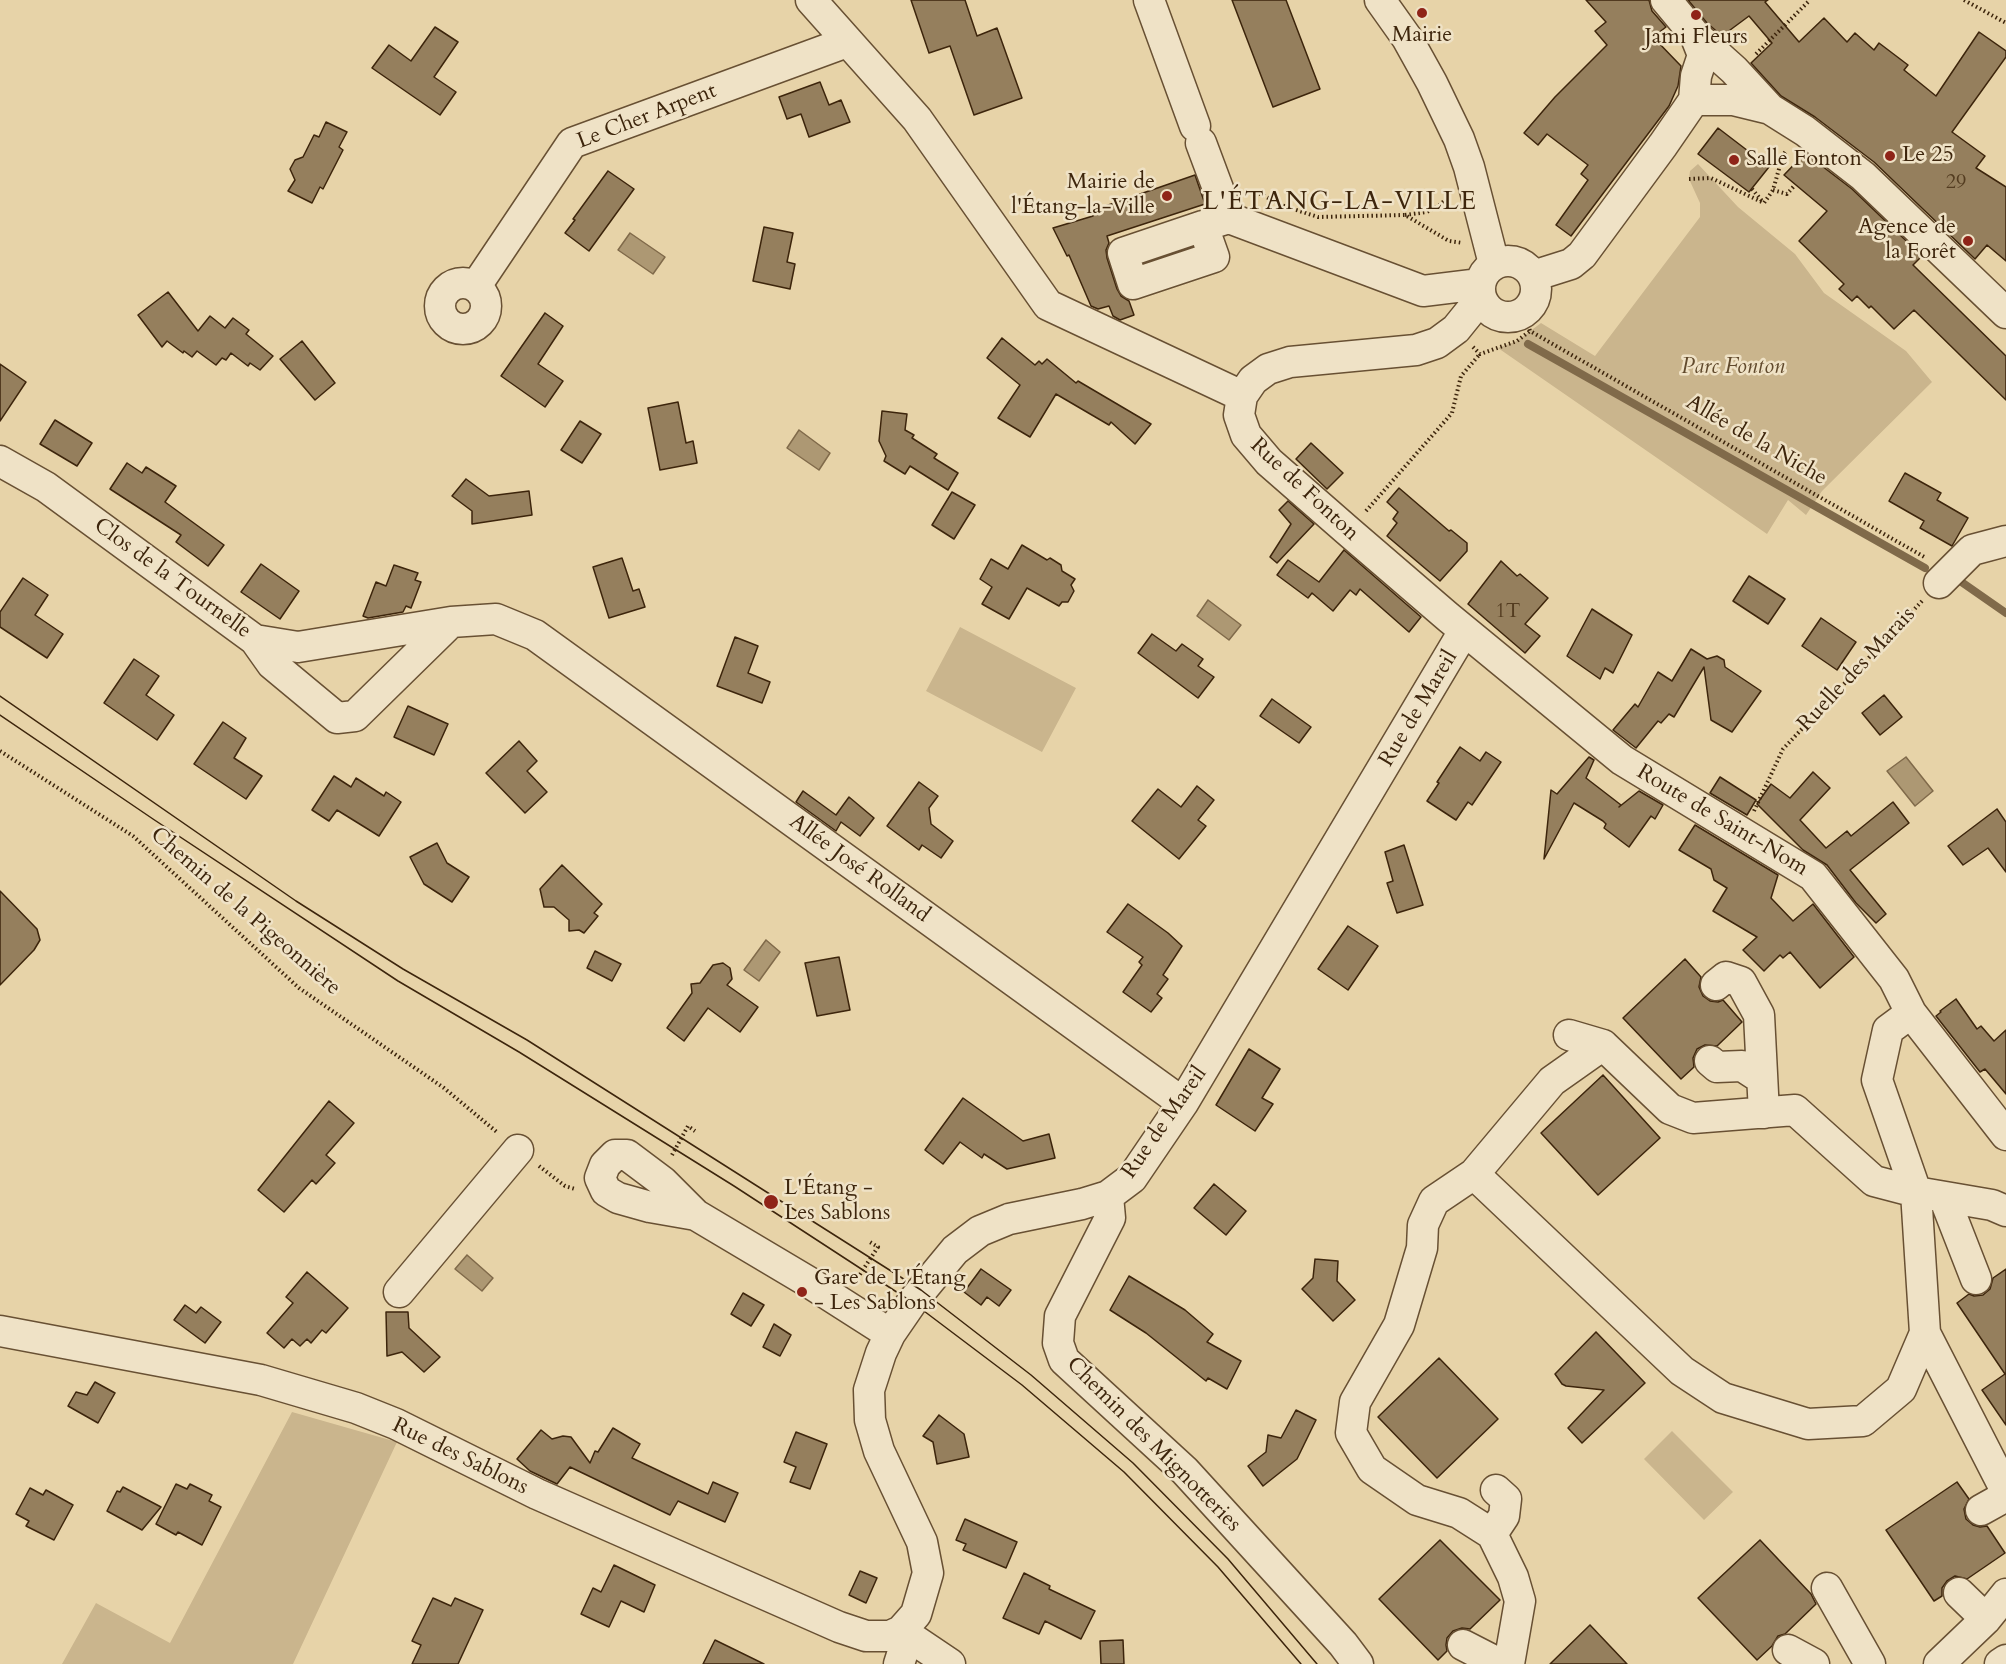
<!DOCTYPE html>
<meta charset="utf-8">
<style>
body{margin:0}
canvas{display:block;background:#e7d3a8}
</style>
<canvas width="2006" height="1664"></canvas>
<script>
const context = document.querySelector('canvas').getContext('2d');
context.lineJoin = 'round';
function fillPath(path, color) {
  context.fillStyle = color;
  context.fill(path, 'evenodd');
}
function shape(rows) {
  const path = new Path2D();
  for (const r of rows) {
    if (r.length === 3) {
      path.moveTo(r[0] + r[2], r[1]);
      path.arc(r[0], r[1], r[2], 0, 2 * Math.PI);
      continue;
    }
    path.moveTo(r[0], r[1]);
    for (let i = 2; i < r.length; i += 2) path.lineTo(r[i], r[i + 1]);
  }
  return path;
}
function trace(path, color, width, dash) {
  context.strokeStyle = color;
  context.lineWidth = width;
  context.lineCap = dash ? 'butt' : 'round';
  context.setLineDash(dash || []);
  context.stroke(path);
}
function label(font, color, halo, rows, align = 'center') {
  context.font = font + ' Cardo,serif';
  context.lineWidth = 5;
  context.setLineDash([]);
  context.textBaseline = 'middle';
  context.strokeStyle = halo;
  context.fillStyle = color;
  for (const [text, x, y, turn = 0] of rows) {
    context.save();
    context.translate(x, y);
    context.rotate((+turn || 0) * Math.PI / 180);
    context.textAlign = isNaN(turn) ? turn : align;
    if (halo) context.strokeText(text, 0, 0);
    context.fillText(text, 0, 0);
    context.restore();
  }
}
fillPath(shape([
 [1698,164,1738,207,1795,254,1824,293,1906,351,1932,382,1822,491,1806,515,1788,500,1767,534,1498,348,1517,341,1541,323,1595,356,1700,217,1700,203,1689,179,1690,171],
 [960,627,1076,688,1042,752,926,691],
 [292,1412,397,1442,293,1664,62,1664,96,1603,170,1643],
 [1672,1431,1733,1492,1704,1520,1644,1459]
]), '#cab58d');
const water = shape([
 [630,233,665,257,653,274,618,250,630,233],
 [799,430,830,453,819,470,787,448,799,430],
 [1208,600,1241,625,1229,640,1197,616,1208,600],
 [1906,757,1933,791,1915,806,1887,771,1906,757],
 [766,940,780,952,759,981,744,970,766,940],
 [467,1255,493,1278,482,1291,455,1269,467,1255]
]);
fillPath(water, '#ad9873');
trace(water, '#806a4a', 1.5);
trace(shape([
 [1528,344,1925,568],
 [1960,581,2006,613]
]), '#806a4a', 8);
const building = shape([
 [911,0,965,0,977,36,997,28,1022,98,974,115,950,46,929,53,911,0],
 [1232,0,1286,0,1320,89,1273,107,1232,0],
 [1586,0,1649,0,1652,11,1666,27,1653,37,1681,66,1678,86,1669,106,1571,236,1556,225,1588,180,1581,174,1588,165,1547,134,1538,145,1524,133,1555,97,1607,45,1595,31,1606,22,1586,0],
 [1688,0,1768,0,1765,2,1799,42,1824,18,1847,42,1855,33,1874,50,1879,43,1908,65,1904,70,1936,96,1979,32,2006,51,2006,57,1952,132,1985,156,1976,168,2006,187,2006,261,1987,245,1975,259,1874,162,1815,117,1781,96,1751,63,1772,43,1749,16,1722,36,1707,23,1688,0],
 [435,27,458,42,434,77,456,92,440,115,372,68,389,45,411,61,435,27],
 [820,82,829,105,841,100,850,122,809,137,801,114,787,119,779,97,820,82],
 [326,122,347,132,339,147,343,150,323,189,320,187,312,203,288,191,295,180,290,169,295,160,303,157,314,135,319,137,326,122],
 [1718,128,1769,167,1749,192,1698,154,1718,128],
 [1805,153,1852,189,1922,256,1913,265,2006,356,2006,400,1914,310,1894,329,1871,306,1869,308,1857,296,1852,301,1839,289,1844,284,1799,241,1827,211,1784,175,1805,153],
 [608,171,634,189,589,251,565,233,575,220,573,219,608,171],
 [1195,175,1205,204,1107,236,1109,243,1106,250,1107,258,1117,289,1121,296,1129,301,1134,315,1120,320,1113,316,1109,306,1098,309,1091,306,1069,255,1067,256,1053,228,1093,216,1091,211,1195,175],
 [764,227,793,233,787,262,795,264,790,289,753,281,764,227],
 [168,292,198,331,210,316,225,328,233,318,249,330,246,334,273,356,260,370,250,363,248,366,231,353,226,360,222,358,216,365,197,351,192,357,184,351,183,353,167,341,162,347,138,315,168,292],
 [545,313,563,326,538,364,563,381,545,407,501,376,545,313],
 [1002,338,1035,365,1039,361,1042,364,1047,359,1076,383,1078,381,1151,424,1135,444,1111,422,1109,425,1056,394,1030,437,998,418,1020,385,987,358,1002,338],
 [302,341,335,383,315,400,280,359,302,341],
 [0,364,26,382,0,421,0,364],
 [678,402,686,443,693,441,697,463,660,470,648,408,678,402],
 [882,411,907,414,905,430,914,435,912,438,937,454,934,458,958,473,948,490,910,466,905,474,884,461,886,456,879,441,882,411],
 [55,420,92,443,77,466,40,444,55,420],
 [580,421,601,434,582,463,561,450,580,421],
 [1311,443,1343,473,1327,489,1296,459,1311,443],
 [127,463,142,473,146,467,176,486,165,502,224,545,208,566,176,542,181,535,110,489,127,463],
 [1905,473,1941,493,1937,500,1968,518,1952,546,1920,528,1924,521,1889,501,1905,473],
 [466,479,489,496,529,491,532,515,472,524,472,511,452,496,466,479],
 [1399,488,1449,531,1451,530,1467,543,1467,551,1440,581,1387,536,1397,523,1393,519,1398,512,1387,502,1399,488],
 [952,492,975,505,954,539,932,525,952,492],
 [1288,501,1314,524,1277,563,1270,557,1291,524,1279,510,1288,501],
 [1022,545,1047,560,1050,558,1061,565,1062,571,1075,579,1071,585,1074,591,1068,602,1062,602,1059,606,1027,588,1009,619,982,604,992,587,980,579,991,559,1008,569,1022,545],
 [1344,550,1421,617,1409,632,1360,589,1356,595,1350,590,1333,611,1312,593,1308,598,1277,575,1288,560,1319,582,1344,550],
 [622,558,633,591,639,589,645,607,609,618,593,567,622,558],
 [1501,561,1517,576,1520,574,1548,598,1525,624,1540,636,1525,653,1468,604,1501,561],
 [261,564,299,591,280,619,241,592,261,564],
 [394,565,418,573,415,580,421,582,411,608,406,606,403,612,368,618,363,616,376,582,386,586,394,565],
 [1749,576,1785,599,1768,624,1733,601,1749,576],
 [23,578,48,595,35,615,63,634,47,658,0,627,0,612,23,578],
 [1592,609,1632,635,1613,673,1605,668,1600,679,1567,656,1592,609],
 [1821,618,1856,642,1837,670,1802,646,1821,618],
 [1152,634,1176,651,1182,644,1203,659,1198,666,1214,677,1198,698,1138,653,1152,634],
 [735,637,758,646,748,673,770,682,762,703,717,686,735,637],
 [1691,649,1707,659,1717,656,1724,660,1725,667,1761,691,1732,732,1711,720,1704,667,1674,717,1669,714,1661,723,1658,721,1636,748,1613,730,1635,704,1638,707,1658,672,1672,681,1691,649],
 [134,659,159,676,146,695,174,715,157,740,104,703,134,659],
 [1884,695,1902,717,1880,735,1862,713,1884,695],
 [1272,699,1311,727,1299,743,1260,716,1272,699],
 [408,706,448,724,434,755,394,737,408,706],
 [223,722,246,738,234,758,262,776,246,799,194,764,223,722],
 [519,741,537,761,527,771,547,792,525,813,486,773,519,741],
 [1460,747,1480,761,1486,752,1501,762,1472,805,1468,802,1456,820,1427,801,1439,783,1437,782,1460,747],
 [1589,757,1594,760,1586,778,1621,805,1619,807,1639,791,1663,805,1655,819,1651,816,1629,847,1604,828,1606,824,1603,821,1574,803,1544,859,1551,790,1557,794,1589,757],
 [1813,772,1830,788,1800,820,1826,848,1847,831,1851,836,1893,802,1909,823,1850,870,1886,914,1876,923,1856,903,1827,865,1803,850,1757,804,1771,784,1790,798,1813,772],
 [334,776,351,787,356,778,384,796,386,792,401,802,379,836,337,810,329,821,312,810,334,776],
 [1720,777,1756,800,1747,815,1710,793,1720,777],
 [919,782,938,796,929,808,931,824,953,841,941,858,922,845,919,850,887,826,919,782],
 [1197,786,1214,800,1198,820,1206,826,1179,859,1132,821,1158,789,1181,807,1197,786],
 [803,791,836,815,849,797,874,818,860,836,841,822,836,831,796,802,803,791],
 [1997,809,2006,822,2006,872,1988,848,1963,865,1948,846,1997,809],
 [1695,825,1778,875,1771,898,1793,921,1813,904,1854,957,1820,988,1790,952,1783,958,1780,955,1764,971,1743,950,1757,937,1713,911,1727,888,1714,880,1711,869,1679,850,1695,825],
 [437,843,447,863,469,877,452,902,424,884,410,857,437,843],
 [1404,845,1423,905,1397,913,1387,883,1393,881,1385,852,1404,845],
 [562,865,602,904,594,913,598,916,584,933,579,930,569,931,569,920,554,907,544,907,540,889,562,865],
 [0,891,37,929,40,940,34,950,0,985,0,891],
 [1128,904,1168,933,1182,946,1163,975,1168,979,1157,994,1162,998,1151,1012,1123,992,1142,965,1139,962,1143,957,1107,932,1128,904],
 [1348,926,1378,946,1348,990,1318,969,1348,926],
 [595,951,621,964,612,981,587,968,595,951],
 [839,957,850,1010,817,1016,805,963,839,957],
 [1685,959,1701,977,1699,987,1703,996,1710,1001,1718,1002,1723,1000,1742,1022,1717,1046,1705,1045,1697,1049,1693,1058,1694,1067,1681,1079,1623,1018,1685,959],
 [723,963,730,968,732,979,727,985,758,1007,740,1032,708,1008,684,1041,667,1028,692,993,691,984,700,983,713,965,723,963],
 [1956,999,1977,1029,1981,1026,1994,1041,2006,1030,2006,1094,1985,1069,1980,1072,1936,1016,1941,1012,1940,1011,1956,999],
 [1249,1049,1280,1069,1262,1098,1273,1104,1255,1131,1216,1105,1249,1049],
 [1603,1075,1660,1138,1598,1195,1541,1133,1603,1075],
 [963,1098,1023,1141,1049,1134,1055,1158,1007,1169,984,1154,982,1158,960,1142,943,1164,925,1150,963,1098],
 [329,1101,354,1123,326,1155,335,1163,316,1184,312,1180,284,1212,258,1190,329,1101],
 [1214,1184,1246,1211,1226,1235,1194,1208,1214,1184],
 [1315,1259,1338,1261,1337,1281,1355,1300,1333,1321,1302,1289,1313,1278,1315,1259],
 [981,1269,1011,1290,999,1306,987,1297,981,1305,964,1292,981,1269],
 [2006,1269,2006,1425,1982,1390,2005,1374,1957,1303,1969,1294,1974,1296,1983,1295,1990,1289,1993,1278,2006,1269],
 [307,1272,348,1308,326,1333,322,1330,311,1343,307,1339,300,1346,292,1339,284,1348,267,1333,293,1303,286,1297,307,1272],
 [1129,1276,1185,1310,1213,1334,1207,1342,1241,1361,1227,1389,1208,1378,1206,1381,1146,1333,1110,1310,1129,1276],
 [743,1293,764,1305,751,1326,731,1314,743,1293],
 [185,1305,196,1313,201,1307,221,1322,205,1343,174,1320,185,1305],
 [386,1312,408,1312,409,1328,440,1357,424,1372,402,1352,387,1356,386,1312],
 [774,1324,791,1335,780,1356,763,1347,774,1324],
 [1596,1332,1645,1383,1582,1443,1568,1428,1604,1390,1566,1386,1562,1384,1555,1374,1596,1332],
 [1439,1358,1498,1419,1437,1478,1378,1417,1439,1358],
 [95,1382,115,1393,98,1423,68,1406,76,1392,87,1395,95,1382],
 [1296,1410,1316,1420,1297,1459,1263,1486,1248,1466,1266,1452,1268,1435,1281,1438,1296,1410],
 [939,1415,964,1434,969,1457,937,1464,933,1442,923,1436,939,1415],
 [613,1428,640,1444,632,1458,708,1494,713,1482,738,1493,725,1522,678,1501,670,1515,570,1467,557,1484,530,1471,517,1459,541,1430,552,1439,563,1436,571,1437,590,1463,595,1451,598,1452,613,1428],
 [796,1432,827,1444,810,1489,790,1482,796,1467,784,1462,796,1432],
 [1957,1482,1969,1499,1964,1509,1966,1519,1973,1525,1980,1527,1987,1526,2005,1553,1967,1579,1955,1576,1947,1581,1942,1588,1942,1596,1934,1601,1886,1530,1957,1482],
 [176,1484,187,1489,190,1484,212,1495,209,1501,221,1507,202,1545,178,1532,176,1535,156,1524,176,1484],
 [123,1487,161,1507,142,1530,107,1511,117,1491,120,1492,123,1487],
 [30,1488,43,1495,46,1490,73,1505,54,1540,26,1526,29,1521,16,1514,30,1488],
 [965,1519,1017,1542,1006,1568,963,1550,966,1544,956,1540,965,1519],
 [1440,1540,1500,1600,1470,1629,1462,1628,1453,1631,1447,1638,1446,1645,1447,1651,1438,1660,1379,1599,1440,1540],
 [1760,1540,1811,1594,1816,1604,1785,1634,1778,1636,1772,1646,1757,1660,1698,1598,1760,1540],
 [614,1565,655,1585,644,1612,621,1601,609,1627,581,1614,593,1588,601,1592,614,1565],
 [860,1571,877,1578,866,1603,849,1595,860,1571],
 [1024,1573,1050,1586,1049,1589,1095,1611,1081,1639,1045,1621,1039,1634,1003,1618,1024,1573],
 [433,1598,451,1606,455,1598,483,1610,458,1664,412,1664,421,1645,412,1641,433,1598],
 [1590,1625,1627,1664,1550,1664,1590,1625],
 [715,1640,764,1664,703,1664,715,1640],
 [1123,1640,1124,1664,1101,1664,1100,1641,1123,1640]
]);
fillPath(building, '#957f5d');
trace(building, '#3d250c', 1.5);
const minor = shape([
 [811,0,917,119,1048,305,1242,396],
 [1149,0,1195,126],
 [1380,0,1407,38,1432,83,1459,139,1469,167,1494,264],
 [1666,0,1695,35,1703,55,1696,76,1694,100],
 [1695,35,1734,70,1770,109],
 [1694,100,1733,100,1770,109,1805,131,1863,176,2006,313],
 [1201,143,1229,218,1423,291,1480,284],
 [1203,226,1214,257,1133,284,1123,253,1203,226,1229,218],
 [1508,289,28],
 [1533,276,1571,264,1582,255,1663,145,1694,100],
 [463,306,23],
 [476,286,572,143,847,42],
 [1481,298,1456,329,1437,343,1416,350,1290,362,1268,369,1253,380,1242,396,1239,415,1246,435,1269,462,1348,531,1448,617,1622,760,1813,876,1894,979,1911,1013,2006,1135],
 [0,461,46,487,255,640,298,647,451,622,496,619,535,635,1183,1103],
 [1939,583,1972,550,2006,541],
 [255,640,272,664,337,718,355,716,451,622],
 [1716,985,1726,977,1741,982,1759,1015,1764,1113],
 [1911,1013,1888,1030,1877,1080,1916,1192,1925,1333,2006,1491],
 [1569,1035,1603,1045,1670,1109,1693,1118,1795,1110,1874,1181,1916,1192,1992,1205,2006,1211],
 [1603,1045,1552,1081,1474,1174,1682,1371,1723,1398,1808,1424,1863,1421,1901,1389,1925,1333],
 [1710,1061,1717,1067,1742,1066,1762,1079],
 [1474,1174,1434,1201,1423,1225,1422,1248,1399,1325,1355,1402,1351,1433,1372,1469,1417,1500,1459,1513,1492,1534,1513,1577,1520,1601,1509,1664],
 [1108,1196,1110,1218,1060,1316,1058,1343,1064,1360,1185,1471,1343,1644,1358,1664],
 [1944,1197,1976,1279],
 [696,1215,650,1207,618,1198,606,1191,600,1178,605,1165,615,1155,627,1155,663,1182,696,1215,807,1281,890,1334],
 [399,1292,518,1150],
 [0,1331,261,1380,356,1408,396,1424,537,1494,839,1627,866,1636,890,1636,901,1631,916,1614,928,1573,922,1542,879,1451,870,1420,869,1390,881,1353,890,1334,912,1302,955,1250,980,1231,1009,1219,1082,1204,1108,1196,1132,1178,1183,1103,1464,631],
 [1981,1510,2006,1496],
 [1492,1534,1504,1516,1506,1499,1496,1490],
 [1827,1588,1870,1664],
 [1959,1593,1986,1619],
 [901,1631,950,1664],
 [1463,1645,1500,1664],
 [1788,1650,1814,1664],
 [899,1664,908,1636],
 [1939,1664,1986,1619,2006,1594],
 [2000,1664,2006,1660]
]);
trace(minor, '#685033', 33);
trace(shape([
 [1964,0,2006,23],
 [1756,54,1810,0],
 [1689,179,1711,178,1764,203,1773,190,1783,155,1786,151],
 [1752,189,1763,202],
 [1773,190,1787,194,1795,185],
 [1246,191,1261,194,1281,205,1318,217,1405,215,1449,241,1463,243],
 [1405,215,1427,212,1441,204,1449,196],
 [1524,312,1530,331,1926,558],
 [1473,347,1480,354,1517,341,1530,331],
 [1366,511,1452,413,1461,376,1480,354],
 [0,751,133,836,299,988,444,1088,498,1133],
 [1754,811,1783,749,1922,601],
 [672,1155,688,1126,695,1131],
 [539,1166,565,1186,575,1189],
 [855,1282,878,1247,868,1241]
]), '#3d250c', 4, [1.5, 3]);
trace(minor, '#efe2c6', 30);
trace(shape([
 [0,696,296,901,403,969,527,1040,921,1290,1031,1375,1133,1463,1228,1559,1317,1664],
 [0,715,153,819,398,981,519,1052,734,1186,912,1302,1022,1385,1124,1472,1218,1567,1301,1664]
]), '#3d250c', 1.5);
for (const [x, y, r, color] of [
 [1422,13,6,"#8f2418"],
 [1696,15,6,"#8f2418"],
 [1890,156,6,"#8f2418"],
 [1734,160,6,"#8f2418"],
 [1167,196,6,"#8f2418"],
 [1968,241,6,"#8f2418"],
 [771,1202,8,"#8f2418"],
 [802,1292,6,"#8f2418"]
]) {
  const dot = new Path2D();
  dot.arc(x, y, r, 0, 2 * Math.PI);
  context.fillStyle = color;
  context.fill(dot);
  trace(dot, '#efe2c6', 2);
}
label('20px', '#533c20', null, [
 ["29",1956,183],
 ["1T",1508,612]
]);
label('22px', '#3d250c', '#efe2c6', [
 ["Mairie",1422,36,"center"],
 ["Jami Fleurs",1696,38,"center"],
 ["Le 25",1902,156],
 ["Salle Fonton",1746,160],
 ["Mairie de",1155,183,"right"],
 ["l'Étang-la-Ville",1155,208,"right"],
 ["Agence de",1956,228,"right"],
 ["la Forêt",1956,253,"right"],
 ["L'Étang -",784,1189],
 ["Les Sablons",784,1214],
 ["Gare de L'Étang",814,1279],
 ["- Les Sablons",814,1304]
], 'left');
label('22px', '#3d250c', '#efe2c6', [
 ["Le Cher Arpent",647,117,-21],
 ["Allée de la Niche",1756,441,30],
 ["Rue de Fonton",1304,490,43],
 ["Clos de la Tournelle",172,579,36],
 ["Ruelle des Marais",1857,670,-47],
 ["Rue de Mareil",1419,709,-59],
 ["Route de Saint-Nom",1722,821,31],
 ["Allée José Rolland",859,869,36],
 ["Chemin de la Pigeonnière",245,912,41],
 ["Rue de Mareil",1165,1123,-55],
 ["Chemin des Mignotteries",1153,1445,45],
 ["Rue des Sablons",460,1457,26]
]);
label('italic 22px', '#60492c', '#efe2c6', [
 ["Parc Fonton",1733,368]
]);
context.letterSpacing = '1.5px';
label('26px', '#3d250c', '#efe2c6', [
 ["L'ÉTANG-LA-VILLE",1340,203]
]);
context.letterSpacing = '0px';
</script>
